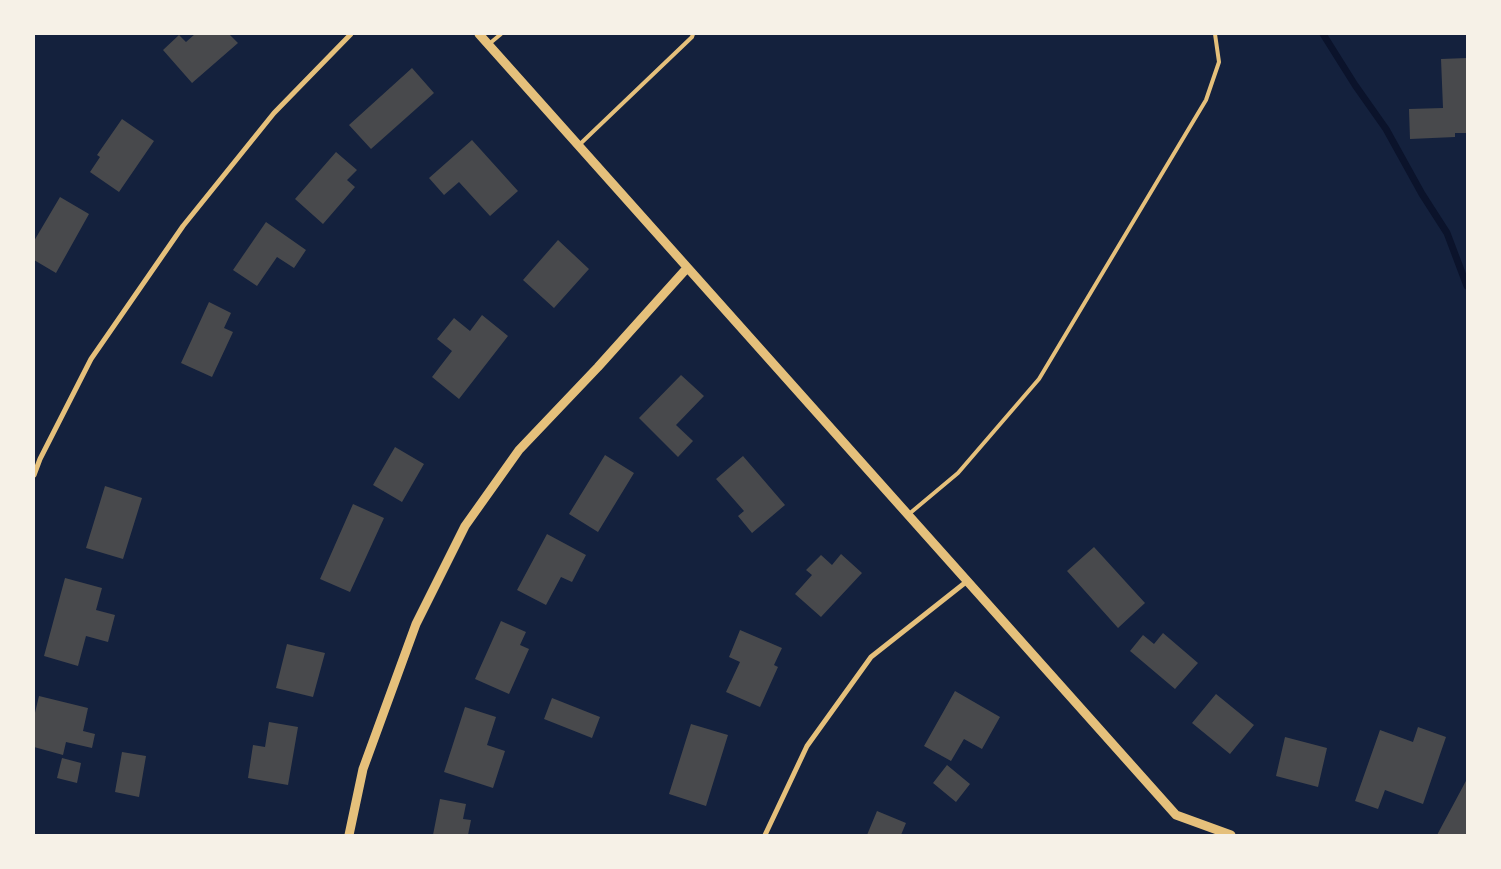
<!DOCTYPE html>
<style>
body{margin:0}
#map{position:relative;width:1501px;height:869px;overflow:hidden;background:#14213d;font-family:"IBM Plex Serif",serif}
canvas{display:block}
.frame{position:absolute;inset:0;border:35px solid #f6f1e7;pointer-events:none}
</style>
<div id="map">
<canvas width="1501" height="869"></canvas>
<div class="frame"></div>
</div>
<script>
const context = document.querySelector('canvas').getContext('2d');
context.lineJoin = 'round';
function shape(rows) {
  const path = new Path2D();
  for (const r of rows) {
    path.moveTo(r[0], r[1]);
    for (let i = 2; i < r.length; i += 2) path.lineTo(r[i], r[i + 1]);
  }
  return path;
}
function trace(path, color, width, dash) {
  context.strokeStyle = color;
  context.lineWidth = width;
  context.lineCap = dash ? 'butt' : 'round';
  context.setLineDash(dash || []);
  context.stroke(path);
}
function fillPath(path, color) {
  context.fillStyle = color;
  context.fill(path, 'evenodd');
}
trace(shape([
 [1323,34,1355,85,1386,129,1422,194,1447,233,1467,286]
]), '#0b132b', 7);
fillPath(shape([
 [195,34,229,34,238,43,192,83,163,50,179,35,186,42],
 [1467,58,1467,133,1455,133,1455,137,1410,139,1409,109,1443,108,1441,59],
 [412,68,434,93,371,149,349,125],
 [122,119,154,141,119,192,90,172,100,157,97,155],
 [472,140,518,191,490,216,459,182,444,195,429,178],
 [336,152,357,170,347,180,355,187,323,224,295,199],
 [60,197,89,214,56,273,34,260,34,241],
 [266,222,306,250,294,268,277,257,257,286,233,270],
 [558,240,589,269,554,308,523,280],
 [209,302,231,313,224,328,233,332,212,377,181,363],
 [482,315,508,336,459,399,432,377,452,351,437,339,454,318,470,331],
 [681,375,704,396,676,425,693,441,678,457,639,418],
 [395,447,424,464,402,502,373,485],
 [605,455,634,473,598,532,569,514],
 [743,456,785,505,752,533,738,516,744,511,716,479],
 [105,486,142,498,123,559,86,548],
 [353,504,384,518,350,592,320,579],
 [547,534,586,555,572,582,561,577,546,605,517,590],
 [1094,547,1145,603,1118,628,1067,571],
 [841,554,862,573,821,617,795,594,812,575,806,570,821,555,832,565],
 [65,578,102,588,96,610,115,615,108,642,86,636,78,666,44,656],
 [501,621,526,632,520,645,529,649,509,694,475,679],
 [740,630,782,648,774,665,778,667,760,707,726,692,740,662,729,657],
 [1163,633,1198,663,1175,689,1130,651,1143,635,1154,644],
 [287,644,325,653,313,697,276,688],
 [955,691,1000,717,982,749,964,739,951,761,924,746],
 [1216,694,1254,725,1230,754,1192,723],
 [39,696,88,708,83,731,95,734,92,748,66,742,63,755,34,747,34,717],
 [552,698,600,717,592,738,544,719],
 [465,707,496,717,487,745,505,751,493,788,444,772],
 [269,722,298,727,288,785,248,778,253,745,265,747],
 [691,724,728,735,706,806,669,794],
 [1418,727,1446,737,1423,804,1385,790,1378,809,1355,801,1380,730,1413,742],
 [1285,737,1327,748,1318,787,1276,776],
 [122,752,146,756,139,797,115,792],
 [62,758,81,763,77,783,57,778],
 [947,765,970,784,956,802,933,783],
 [1467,779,1467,835,1437,835],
 [440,799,466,804,463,819,471,820,468,835,433,835],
 [877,811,906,823,901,835,867,835]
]), '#48494c');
trace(shape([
 [489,44,501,34],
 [578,146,692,37,693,34],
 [909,514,958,473,1039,379,1206,100,1219,62,1215,34]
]), '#e5c07b', 4);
trace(shape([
 [34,475,40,459,91,359,183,226,274,113,351,34],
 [765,835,807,746,871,657,966,582]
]), '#e5c07b', 5);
trace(shape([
 [479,34,1176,815,1231,835],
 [349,835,363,769,416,624,465,526,519,450,598,367,687,268]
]), '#e5c07b', 9);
</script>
